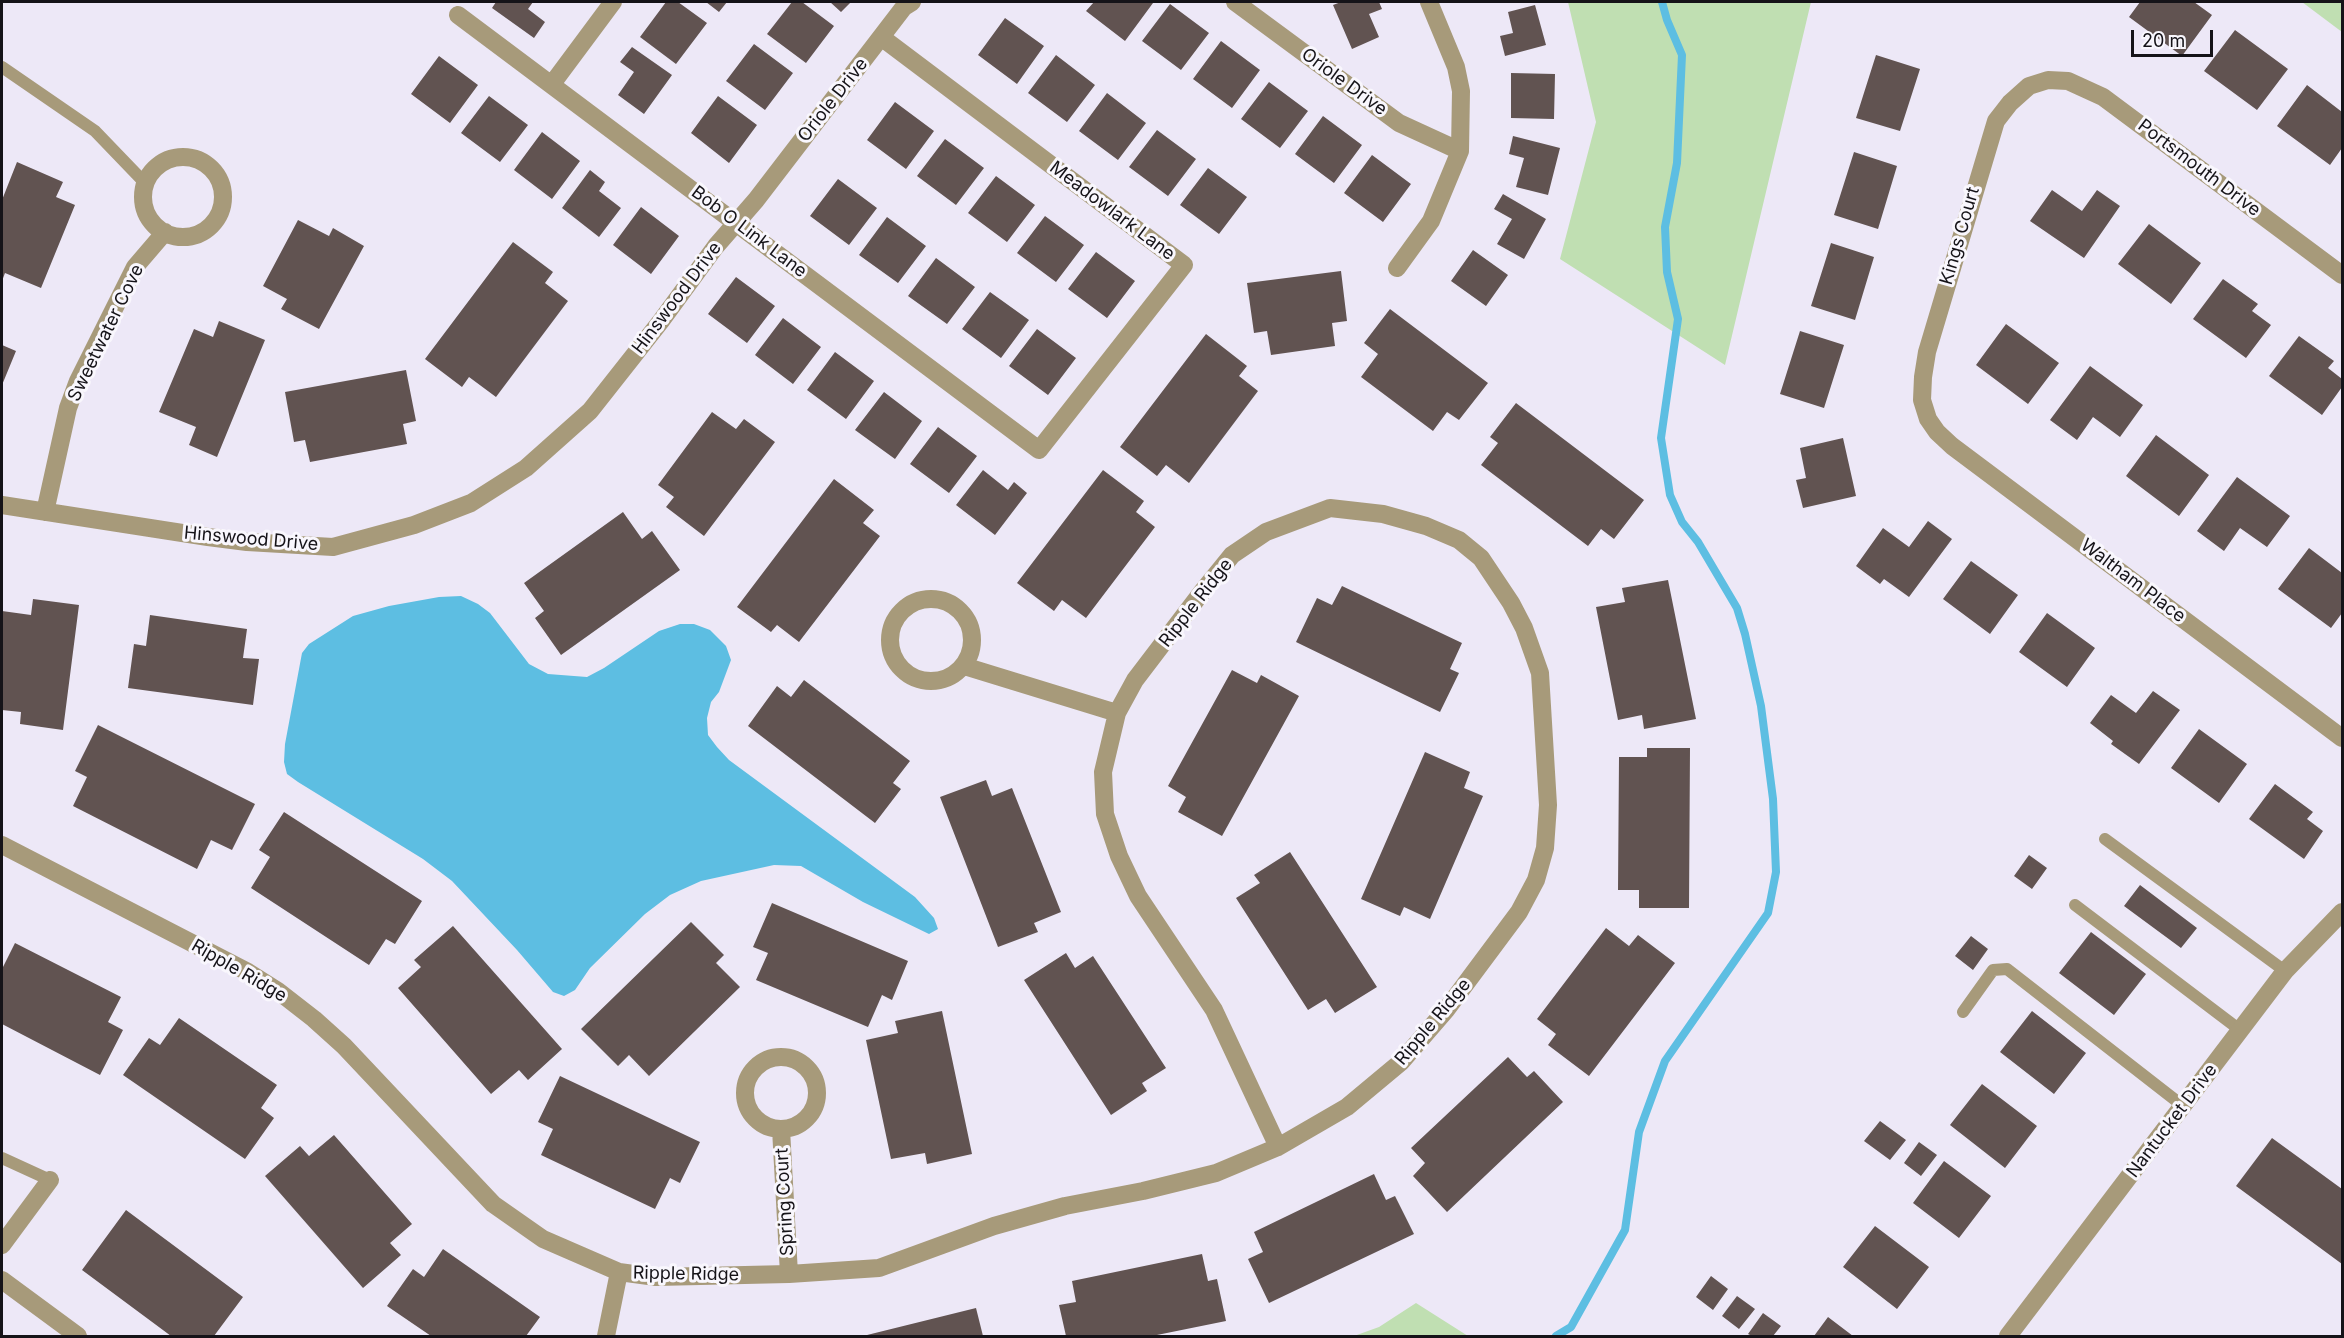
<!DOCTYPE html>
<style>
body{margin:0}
#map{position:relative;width:2344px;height:1338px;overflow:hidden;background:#ede8f7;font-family:Inter,sans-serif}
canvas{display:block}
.frame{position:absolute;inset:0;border:3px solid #151318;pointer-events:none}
.scale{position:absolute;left:2131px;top:30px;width:82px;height:27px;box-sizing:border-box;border:3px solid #151318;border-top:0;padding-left:8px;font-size:18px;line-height:21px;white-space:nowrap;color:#151318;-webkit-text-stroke:4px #f9f7fd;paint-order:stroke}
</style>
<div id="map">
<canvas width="2344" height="1338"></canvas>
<div class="frame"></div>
<div class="scale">20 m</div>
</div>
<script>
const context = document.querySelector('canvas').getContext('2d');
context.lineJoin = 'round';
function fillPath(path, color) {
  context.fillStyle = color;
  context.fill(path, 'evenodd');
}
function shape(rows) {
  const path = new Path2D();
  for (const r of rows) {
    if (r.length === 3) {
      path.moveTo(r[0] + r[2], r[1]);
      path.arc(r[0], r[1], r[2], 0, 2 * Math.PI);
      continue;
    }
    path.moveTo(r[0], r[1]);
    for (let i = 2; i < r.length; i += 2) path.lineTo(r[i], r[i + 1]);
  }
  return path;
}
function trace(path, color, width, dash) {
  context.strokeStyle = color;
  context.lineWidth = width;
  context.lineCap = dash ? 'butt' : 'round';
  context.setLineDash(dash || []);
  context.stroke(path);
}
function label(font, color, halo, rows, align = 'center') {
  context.font = font + ' Inter,sans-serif';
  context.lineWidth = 6;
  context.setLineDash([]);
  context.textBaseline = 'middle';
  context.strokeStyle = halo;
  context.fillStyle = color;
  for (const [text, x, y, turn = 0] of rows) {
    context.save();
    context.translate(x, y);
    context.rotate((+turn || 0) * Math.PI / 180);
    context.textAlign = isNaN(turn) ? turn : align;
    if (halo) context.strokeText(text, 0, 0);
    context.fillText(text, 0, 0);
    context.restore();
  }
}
fillPath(shape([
 [1568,2,1811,2,1725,365,1560,259,1596,122],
 [2302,2,2342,2,2342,32],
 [1416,1303,1468,1336,1354,1336,1379,1327]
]), '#c0dfb2');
fillPath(shape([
 [461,596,478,604,490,613,529,664,548,674,587,677,604,668,659,631,680,624,694,624,710,630,726,646,731,660,719,692,711,702,707,718,708,735,717,747,729,760,915,897,934,918,938,929,929,934,863,902,801,866,774,865,701,881,670,895,645,914,590,968,575,990,564,996,553,992,517,950,452,881,423,859,298,782,287,774,284,762,285,744,302,653,309,644,353,616,389,606,439,597]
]), '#5dbee2');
trace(shape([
 [1556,1336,1571,1327,1625,1230,1639,1132,1665,1061,1768,913,1776,872,1773,799,1761,706,1745,634,1737,608,1698,542,1682,522,1670,495,1661,438,1678,319,1667,272,1665,227,1677,163,1682,55,1667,20,1662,2]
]), '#5dbee2', 8);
fillPath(shape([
 [496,2,533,2,528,9,545,22,534,38,492,8],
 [666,2,678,2,707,23,676,64,640,37],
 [706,2,727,2,719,12],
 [792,2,802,2,834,26,806,63,767,34],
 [830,2,851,2,841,12],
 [1094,2,1151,2,1153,3,1125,41,1086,11],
 [1341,2,1379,2,1382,9,1369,14,1379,37,1352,49,1333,5],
 [2140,2,2194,2,2212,15,2182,56,2129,17],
 [1170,4,1209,33,1181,70,1142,41],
 [1535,5,1546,45,1505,56,1500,36,1513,33,1508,12],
 [1005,18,1044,46,1017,84,978,55],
 [2235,30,2288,69,2257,110,2204,71],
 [1221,41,1260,70,1232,108,1193,79],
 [754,44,793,73,765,110,726,81],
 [632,47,672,75,644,114,618,95,634,72,620,62],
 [1056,55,1095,85,1067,122,1028,93],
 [1876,55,1920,69,1900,131,1856,118],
 [439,56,478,85,450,123,411,94],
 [1511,73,1555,74,1554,119,1511,118],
 [1269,82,1308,111,1280,148,1241,119],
 [2307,85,2342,112,2342,148,2330,165,2277,126],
 [1107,93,1146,123,1118,160,1079,131],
 [489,96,528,125,500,162,461,133],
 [718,96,757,125,729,163,691,133],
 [895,102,934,131,906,169,867,140],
 [1323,116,1362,145,1334,183,1295,154],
 [1157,130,1196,159,1168,196,1129,167],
 [542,132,580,161,552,199,514,170],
 [1513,136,1560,148,1548,195,1516,187,1524,158,1509,154],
 [945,139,984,168,956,205,917,176],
 [1854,152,1897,166,1878,229,1834,215],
 [1372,155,1411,184,1383,222,1344,193],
 [17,162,63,182,56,197,75,205,41,288,5,273,2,281,2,200],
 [1208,168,1247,197,1219,234,1180,205],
 [590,170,605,182,599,191,621,208,599,237,562,208],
 [996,176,1035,205,1007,242,968,213],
 [838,179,877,208,849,245,810,216],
 [2052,190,2082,211,2097,190,2120,206,2084,258,2030,221],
 [1503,194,1546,219,1524,259,1497,244,1512,219,1494,209],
 [641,207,679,236,651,274,613,245],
 [1045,216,1084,245,1056,282,1017,253],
 [887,217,926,246,898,283,859,255],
 [298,220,329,236,333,228,364,246,319,329,281,309,287,299,263,286],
 [2149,224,2201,263,2171,304,2118,264],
 [513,242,553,272,545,283,568,301,496,397,469,377,462,387,425,359],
 [1831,243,1874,257,1855,320,1811,306],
 [1473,250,1508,275,1486,306,1451,281],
 [1096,252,1135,281,1107,318,1068,289],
 [936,258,975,287,947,324,908,296],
 [1341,271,1347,321,1332,323,1335,346,1271,355,1267,331,1254,333,1247,283],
 [736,277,775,306,747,343,708,314],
 [2223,279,2258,304,2252,311,2271,325,2246,358,2193,319],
 [990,292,1029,320,1001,358,962,329],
 [1390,309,1488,383,1459,420,1447,412,1433,431,1361,377,1378,354,1364,343],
 [783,318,821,347,793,384,755,355],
 [219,321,265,340,217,457,189,445,196,427,159,412,194,329,213,337],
 [2006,324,2059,363,2028,404,1976,365],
 [1037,329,1076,358,1048,395,1009,366],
 [1800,331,1844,345,1824,408,1780,394],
 [1206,334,1247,366,1239,376,1258,391,1189,483,1166,465,1157,476,1120,447],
 [2299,336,2334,361,2328,368,2342,379,2342,387,2322,415,2269,376],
 [2,345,16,351,2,385],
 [835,352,874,381,846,419,807,390],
 [2090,366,2143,405,2120,437,2093,417,2077,440,2050,420],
 [406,370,416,421,403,424,407,444,310,462,305,440,294,442,285,392],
 [884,392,922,421,895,459,855,430],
 [1516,403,1644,500,1614,539,1601,529,1588,546,1481,465,1498,443,1490,437],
 [712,412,736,429,744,419,775,442,704,536,666,507,674,497,658,485],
 [938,427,977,456,949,493,910,464],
 [2156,435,2209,475,2179,516,2126,476],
 [1843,438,1856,496,1803,508,1796,480,1806,478,1800,448],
 [983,470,1008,490,1014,482,1027,493,995,535,956,505],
 [1103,470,1144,501,1136,512,1155,527,1086,618,1062,600,1054,611,1017,583],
 [2237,477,2290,516,2267,547,2240,528,2224,551,2197,531],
 [834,479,874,510,863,523,880,536,799,642,777,625,771,632,737,607],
 [623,512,642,539,652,531,680,570,561,655,535,618,544,611,524,583],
 [1928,521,1952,539,1909,597,1884,579,1880,584,1856,566,1883,528,1909,547],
 [2309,548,2342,573,2342,613,2331,628,2278,589],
 [1971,561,2018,595,1990,634,1943,599],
 [1668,580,1696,719,1644,729,1642,715,1618,720,1596,607,1625,602,1622,588],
 [1342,586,1462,643,1450,669,1459,673,1440,712,1296,642,1317,598,1332,605],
 [33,599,79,605,63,730,20,724,21,712,2,710,2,611,31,615],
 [2047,613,2095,648,2067,687,2019,652],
 [150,615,247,629,243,658,259,659,253,705,128,688,134,644,146,646],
 [1232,670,1257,683,1261,675,1299,696,1222,836,1178,812,1186,797,1168,786],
 [804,680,910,761,893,783,901,789,875,823,748,726,777,686,791,697],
 [2153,691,2180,710,2139,764,2111,744,2113,741,2090,723,2111,695,2136,713],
 [98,725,255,804,232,850,211,840,197,869,73,806,87,777,75,771],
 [2199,729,2247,764,2219,803,2171,768],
 [1647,748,1690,748,1689,908,1639,908,1639,890,1618,890,1619,757,1647,757],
 [1425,752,1470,772,1464,788,1483,796,1430,919,1404,907,1400,916,1361,899],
 [986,780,992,796,1012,788,1061,912,1034,923,1038,932,998,947,940,797],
 [2275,784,2313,812,2307,819,2323,831,2304,859,2249,819],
 [284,812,422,901,395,944,386,939,369,965,251,888,270,857,259,850],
 [1290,852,1377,987,1335,1013,1326,999,1308,1010,1236,898,1260,883,1254,875],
 [2029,855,2047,868,2032,889,2014,876],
 [2140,885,2197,928,2181,948,2124,906],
 [772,903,908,961,892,1000,882,995,868,1027,756,980,768,953,753,947],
 [691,922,724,955,716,963,740,987,649,1076,629,1055,618,1066,581,1029],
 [453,926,562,1049,528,1080,519,1070,491,1094,398,988,421,967,414,960],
 [1606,928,1629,946,1638,935,1675,963,1589,1076,1548,1045,1556,1034,1537,1019],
 [2091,932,2146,974,2114,1015,2059,973],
 [1971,936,1988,949,1973,970,1955,956],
 [15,943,121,997,108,1022,123,1030,100,1075,2,1024,2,969],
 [1066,953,1075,968,1093,956,1166,1068,1142,1083,1147,1091,1111,1115,1024,980],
 [942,1011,972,1154,927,1164,925,1153,891,1159,866,1040,898,1033,895,1021],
 [2032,1011,2086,1053,2054,1094,2000,1052],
 [179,1018,277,1085,261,1108,274,1118,245,1159,123,1075,149,1038,160,1045],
 [1508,1057,1527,1077,1534,1071,1563,1102,1447,1212,1413,1176,1425,1163,1411,1148],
 [560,1076,700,1142,680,1183,670,1178,655,1209,541,1155,553,1129,538,1122],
 [1982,1084,2037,1126,2005,1168,1950,1125],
 [1880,1121,1906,1140,1890,1160,1864,1141],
 [334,1135,412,1224,390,1243,401,1255,363,1288,265,1176,300,1146,309,1156],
 [2272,1138,2342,1189,2342,1264,2236,1186],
 [1919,1142,1937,1155,1921,1176,1904,1163],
 [1944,1161,1991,1196,1959,1238,1913,1203],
 [1374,1174,1386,1200,1395,1196,1414,1234,1269,1303,1248,1259,1263,1252,1254,1232],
 [126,1210,243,1297,214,1336,171,1336,82,1270],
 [1875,1226,1929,1267,1897,1309,1843,1267],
 [443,1249,540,1317,526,1336,431,1336,387,1306,413,1269,424,1277],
 [1202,1254,1208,1281,1217,1279,1226,1321,1152,1336,1066,1336,1059,1305,1076,1302,1072,1281],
 [1711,1276,1728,1289,1713,1310,1696,1297],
 [1737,1296,1755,1309,1739,1329,1722,1316],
 [976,1308,983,1336,863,1336],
 [1763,1313,1781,1326,1773,1336,1752,1336,1748,1334],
 [1828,1317,1853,1336,1814,1336]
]), '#615351');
trace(shape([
 [2,67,95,131,145,183],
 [2105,839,2285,971],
 [2075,905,2240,1030],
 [1963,1012,1993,970,2007,969,2183,1106],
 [2,1158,50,1180]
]), '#a79a7a', 12);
trace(shape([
 [1235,2,1399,123,1460,151],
 [458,15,1039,450,1184,265,881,37],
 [552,84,613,2],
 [183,197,40],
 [1397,268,1431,221,1460,151,1461,91,1456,67,1429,2],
 [2342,275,2103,97,2068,81,2048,80,2029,86,2010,103,1996,121,1927,352,1923,377,1922,400,1928,419,1937,432,1952,446,2342,738],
 [2,505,208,537,247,542,333,547,414,525,471,503,526,468,590,411,661,321,716,246,756,200,904,7,912,2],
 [45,512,68,408,78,381,135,267,165,232],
 [931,640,41],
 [964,666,1117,713],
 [2,845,248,972,278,991,314,1019,344,1046,493,1204,543,1239,619,1272,656,1277,789,1274,879,1268,994,1226,1065,1206,1143,1191,1216,1173,1278,1147,1347,1107,1401,1062,1446,1010,1519,912,1536,880,1545,848,1548,805,1540,673,1524,628,1511,603,1481,558,1459,540,1426,526,1383,514,1330,508,1266,532,1232,555,1202,592,1135,680,1117,713,1103,772,1105,814,1119,856,1138,896,1214,1010,1278,1147],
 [781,1093,36],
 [781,1129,789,1274],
 [2,1245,50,1180],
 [2,1280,78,1336],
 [606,1336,619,1272],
 [2008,1336,2285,971,2342,912]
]), '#a79a7a', 18);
label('18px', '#151318', '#f9f7fd', [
 ["Oriole Drive",1344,82,36],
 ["Oriole Drive",833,100,-52],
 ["Portsmouth Drive",2199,168,37],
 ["Meadowlark Lane",1112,211,37],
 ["Bob O Link Lane",749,232,37],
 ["Kings Court",1960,236,-74],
 ["Hinswood Drive",677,298,-53],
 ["Sweetwater Cove",106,333,-64],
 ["Hinswood Drive",251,539,5],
 ["Waltham Place",2133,581,37],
 ["Ripple Ridge",1196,603,-52],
 ["Ripple Ridge",239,971,30],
 ["Ripple Ridge",1433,1022,-50],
 ["Nantucket Drive",2172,1121,-53],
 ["Spring Court",785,1202,-93],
 ["Ripple Ridge",686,1274,1]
]);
</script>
